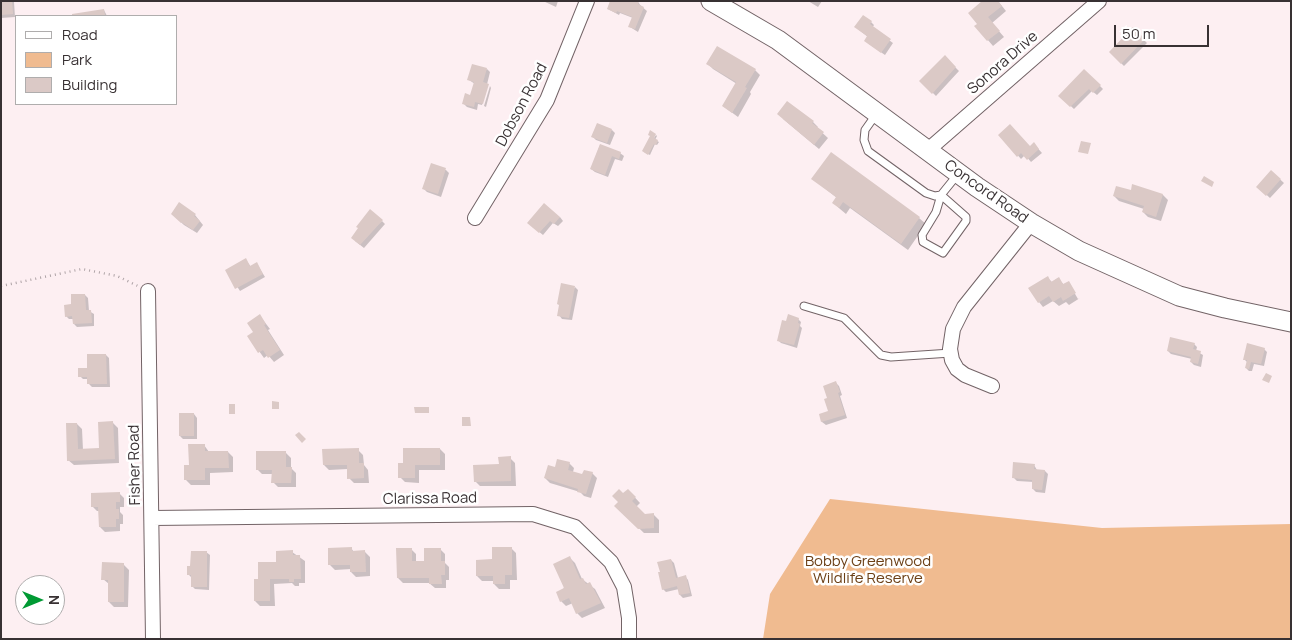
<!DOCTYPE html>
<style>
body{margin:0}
#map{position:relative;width:1292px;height:640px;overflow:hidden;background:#fdeff2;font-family:Manrope,sans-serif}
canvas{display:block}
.frame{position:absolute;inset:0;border:2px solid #383133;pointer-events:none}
.legend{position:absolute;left:15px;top:15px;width:162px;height:90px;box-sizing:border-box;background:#fff;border:1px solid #afadad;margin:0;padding:6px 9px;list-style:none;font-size:15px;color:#383133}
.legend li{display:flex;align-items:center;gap:10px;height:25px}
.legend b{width:25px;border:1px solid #afadad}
.north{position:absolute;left:15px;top:575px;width:50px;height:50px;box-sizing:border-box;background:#fff;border:1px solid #afadad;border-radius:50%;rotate:90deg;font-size:14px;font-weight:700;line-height:20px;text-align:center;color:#383133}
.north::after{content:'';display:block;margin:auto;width:18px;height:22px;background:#019a34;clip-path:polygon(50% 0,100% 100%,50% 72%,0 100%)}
.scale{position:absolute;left:1114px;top:25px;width:95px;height:22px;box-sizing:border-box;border:2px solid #383133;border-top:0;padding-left:6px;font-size:15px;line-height:18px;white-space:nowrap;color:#383133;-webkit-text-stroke:4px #fff;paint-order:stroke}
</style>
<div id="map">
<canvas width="1292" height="640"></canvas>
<div class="frame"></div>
<ul class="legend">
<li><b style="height:6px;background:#fff"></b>Road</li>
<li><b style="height:14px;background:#f0bb90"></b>Park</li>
<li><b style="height:14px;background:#dbc9c6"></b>Building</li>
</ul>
<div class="north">N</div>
<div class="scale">50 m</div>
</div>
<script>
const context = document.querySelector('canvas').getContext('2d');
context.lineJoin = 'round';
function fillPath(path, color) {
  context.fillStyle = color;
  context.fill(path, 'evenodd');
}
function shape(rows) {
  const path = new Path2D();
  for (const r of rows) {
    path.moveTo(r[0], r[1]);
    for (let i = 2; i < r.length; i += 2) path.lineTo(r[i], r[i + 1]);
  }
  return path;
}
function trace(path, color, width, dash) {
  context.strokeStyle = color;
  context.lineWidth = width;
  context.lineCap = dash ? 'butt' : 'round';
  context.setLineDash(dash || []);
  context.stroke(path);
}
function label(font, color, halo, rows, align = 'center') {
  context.font = font + ' Manrope,sans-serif';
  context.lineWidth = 5;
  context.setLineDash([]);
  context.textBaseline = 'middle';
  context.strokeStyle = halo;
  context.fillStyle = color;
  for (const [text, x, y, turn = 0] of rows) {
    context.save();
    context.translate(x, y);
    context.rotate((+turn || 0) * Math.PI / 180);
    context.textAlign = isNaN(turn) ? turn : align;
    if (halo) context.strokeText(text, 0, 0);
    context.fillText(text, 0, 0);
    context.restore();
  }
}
fillPath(shape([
 [830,499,1102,528,1291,524,1291,639,763,639,770,594]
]), '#f0bb90');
fillPath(shape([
 [1,1,14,2,15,17,1,18],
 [543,1,558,1,556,7],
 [808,1,822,1,818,7],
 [998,1,1006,11,992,23,1004,37,993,46,976,26],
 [638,2,641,6,647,11,638,32,630,27,633,18,620,13,619,15,608,9],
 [104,10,107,16,74,16,74,15],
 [871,22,874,25,872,28,893,43,885,55,869,44,868,37,859,30],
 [1133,29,1147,43,1124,66,1110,52],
 [945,57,959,71,936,96,921,81],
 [708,64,755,70,760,75,750,92,751,94,738,117,723,106,737,84,713,69],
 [487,69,490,72,482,105,478,104,477,110,467,107,464,104,471,96,475,84,469,80],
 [1084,70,1103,89,1097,95,1092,91,1074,109,1060,96],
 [490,86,491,88,486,107,484,106],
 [783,119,813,122,818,127,817,128,828,138,819,149],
 [612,130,615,133,610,145,596,140,593,137],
 [656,135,657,136,655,140,659,142,657,145,655,144,650,155,644,152],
 [1000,135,1030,147,1034,144,1042,153,1031,162,1025,155,1021,159],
 [600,145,620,153,624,156,622,161,615,159,608,177,595,172,591,169],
 [432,165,446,170,449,173,441,197,427,192,424,189],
 [1272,172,1284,183,1270,198,1258,187],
 [813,179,919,218,926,224,908,250,850,208,846,214,840,209,834,203,837,198],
 [1132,192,1163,195,1168,200,1161,221,1148,217,1143,212,1144,209,1119,201,1114,196],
 [179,204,195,215,203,225,197,233,184,225,172,214],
 [560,217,563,221,558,226,553,223,543,235,532,226],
 [382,221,385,224,364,248,355,241],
 [246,260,251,267,257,264,265,277,240,291,227,271],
 [1047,277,1052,282,1058,278,1064,285,1071,287,1078,299,1080,298,1069,305,1066,302,1059,306,1053,301,1043,307,1039,302],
 [575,287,578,290,572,320,562,319,559,315],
 [85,295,88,298,89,311,94,314,94,326,77,327,74,324,74,319,69,319,66,316,73,305],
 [260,316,270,329,268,330,284,355,274,362,268,355,264,358,249,337,255,332],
 [798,319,801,322,800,326,802,328,797,348,781,343,778,340],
 [1194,344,1197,347,1196,351,1203,355,1201,367,1194,365,1191,362,1192,359,1171,354,1168,351],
 [1264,349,1267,352,1264,366,1254,364,1252,371,1249,371,1246,368,1247,362,1244,359],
 [106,355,109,358,110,387,92,387,89,384,89,379,83,379,80,376],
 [836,383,839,386,842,395,840,396,847,418,826,425,822,422,820,415,829,412,828,399],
 [194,414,197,418,197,439,183,439,180,436],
 [113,423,118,428,119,463,74,465,68,460,77,424,82,429,83,450,100,450],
 [204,445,209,452,228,452,233,457,233,472,210,473,210,485,191,485,186,480,190,466],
 [440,449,445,454,445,470,419,470,419,483,405,482,400,477,405,464],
 [358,450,363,455,364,465,368,470,369,483,354,483,349,478,348,469,329,470,324,465],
 [286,453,291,458,291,468,296,473,296,487,278,487,273,482,273,474,262,474,257,469],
 [510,458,515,463,516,486,480,486,475,481],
 [569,463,574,468,573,472,583,476,592,473,597,478,591,498,584,496,580,492,550,483,545,478,556,469],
 [1034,465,1037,470,1045,471,1048,474,1045,493,1036,492,1033,489,1034,482,1017,481,1014,478],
 [628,490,640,503,636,507,644,516,654,515,659,520,659,533,644,533,616,506],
 [119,493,124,498,124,507,120,507,120,512,123,515,123,524,120,524,120,531,105,532,100,527,100,511,97,511,92,506],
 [351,548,354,552,365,552,370,557,370,576,356,577,351,572,351,569,335,570,330,565],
 [511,548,516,553,517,580,510,580,510,589,499,589,494,584,494,581,482,581,477,576,494,561],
 [411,549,416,554,416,562,426,562,440,549,445,554,445,563,449,567,449,580,446,580,446,588,435,588,429,583,403,583,398,578],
 [206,552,210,555,209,590,195,589,192,586,192,578,189,575,192,567],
 [292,552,305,561,305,583,299,583,299,586,295,586,292,583,274,584,275,606,260,606,255,601,259,580],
 [570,558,575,563,582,579,595,589,605,608,582,618,577,613,573,603,566,606,561,601],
 [671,560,674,563,678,578,685,576,688,580,692,596,683,598,680,595,679,589,666,592,663,589],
 [124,565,129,570,128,607,114,607,109,602,109,584,103,579]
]), '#0003');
fillPath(shape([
 [1,1,12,1,13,14,1,15],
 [610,1,639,1,638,4,644,7,635,29,628,27,632,17,617,11,616,13,607,9],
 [982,1,998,1,1002,6,988,17,1000,31,987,41,974,26,977,24,968,13],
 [104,9,105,16,72,16,72,14],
 [863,15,872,21,870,24,891,39,881,53,864,41,867,36,854,27],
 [1133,27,1145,39,1121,64,1109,52],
 [717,46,756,69,745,87,747,88,732,113,722,106,736,82,706,64],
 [945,55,956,67,932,94,919,81],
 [472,64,487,68,483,82,489,84,483,104,475,102,474,107,462,104,465,93,470,95,474,82,467,80],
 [1084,69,1101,85,1093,93,1089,89,1070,107,1058,96],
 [787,101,814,121,812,123,824,132,814,145,777,114],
 [597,123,612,129,607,143,591,137],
 [1010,124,1030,146,1034,142,1039,149,1027,160,1021,153,1017,157,998,135],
 [650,130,656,134,654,138,658,140,656,145,654,144,648,155,642,151,650,136,648,135],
 [1081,141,1091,143,1088,154,1078,152],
 [600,144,621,152,619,159,612,156,605,175,590,169],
 [831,152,920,217,901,244,843,202,839,208,832,203,836,197,811,179],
 [431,163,446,168,438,194,422,189],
 [1271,170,1281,179,1266,196,1256,187],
 [1204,176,1214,182,1212,187,1201,181],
 [1132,184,1163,194,1156,217,1142,212,1144,206,1113,196,1116,186,1131,190],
 [179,202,196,214,194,216,200,221,193,230,181,222,181,223,171,214],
 [544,203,560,217,554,224,550,221,539,233,527,223],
 [370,209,383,220,360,245,351,238,358,228,356,227],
 [246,258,250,266,257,262,263,274,235,289,225,270],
 [1048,276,1051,282,1059,277,1063,284,1069,281,1076,293,1063,301,1061,297,1053,302,1049,296,1038,303,1028,288],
 [561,283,575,286,569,318,557,316,559,305,557,304],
 [71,294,85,294,86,310,91,310,92,323,73,324,72,316,65,317,64,305,71,304],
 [260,314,266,324,264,325,280,350,268,358,263,350,258,353,247,336,253,332,247,323],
 [788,314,799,318,798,323,800,324,794,345,777,341,782,320,786,321],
 [1170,337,1195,343,1193,349,1201,351,1198,364,1190,362,1191,357,1167,351],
 [1247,343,1265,348,1261,364,1251,362,1249,369,1245,368,1247,360,1243,360],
 [87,354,106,354,107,384,87,384,87,377,78,377,78,368,87,368],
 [1266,373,1272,376,1269,383,1262,380],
 [836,381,840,392,838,393,845,415,821,422,819,414,828,411,824,399,827,398,823,386],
 [272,401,279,402,279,409,272,409],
 [229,404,235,404,235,414,229,414],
 [414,407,429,407,429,413,415,413],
 [179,413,194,413,194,436,179,436],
 [462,417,470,417,471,426,462,426],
 [113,421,115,459,67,461,66,423,77,423,78,449,99,448,98,422],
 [299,432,306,439,302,443,295,435],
 [188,444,205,444,205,451,228,451,229,468,205,468,205,480,184,480,184,465,189,465],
 [359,448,359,463,364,463,364,478,347,479,347,465,323,465,322,449],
 [403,448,440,448,440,465,415,465,415,478,398,478,398,463,403,463],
 [256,451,286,451,286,467,292,467,291,483,271,483,272,470,256,470],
 [511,456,511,481,474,482,473,465,499,464,498,457],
 [557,459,570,462,568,470,582,474,584,470,593,472,586,494,577,492,578,489,544,478,548,465,555,467],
 [1013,462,1035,464,1034,469,1045,470,1042,490,1032,489,1032,480,1012,478],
 [619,489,623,493,628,489,636,497,632,501,645,514,654,513,654,528,638,529,614,506,618,502,612,496],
 [120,492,120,502,116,502,116,509,119,509,119,519,116,519,116,527,99,527,98,507,91,507,91,493],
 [352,547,352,551,365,550,366,572,350,572,350,565,328,565,328,548],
 [492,547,512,547,512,575,505,575,505,584,493,584,493,576,476,576,476,560,492,559],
 [396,548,412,548,412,561,424,561,424,548,441,548,441,561,445,561,445,575,441,575,442,584,429,584,429,578,397,578],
 [293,550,293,555,300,555,301,579,294,579,294,582,289,582,289,579,270,579,270,601,254,601,254,579,258,579,258,562,276,562,276,551],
 [191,551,207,551,207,587,191,587,191,575,187,575,187,566,190,566],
 [570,556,580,579,583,578,586,584,590,582,601,603,576,614,569,598,560,602,556,592,564,588,553,564],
 [671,559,676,578,686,575,690,593,679,595,677,586,662,590,658,572,660,572,657,562],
 [102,562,124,563,124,602,108,602,108,580,101,580]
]), '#dbc9c6');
const lane = shape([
 [877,113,865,130,864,140,868,151,926,193,935,196,941,195,958,174],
 [941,195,966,217,966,221,943,253,923,242,922,235,936,212,941,195],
 [804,306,844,318,881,355,891,357,951,353]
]);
const street = shape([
 [928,150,1099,1],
 [475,218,547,100,587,1],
 [148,291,153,639],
 [992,386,965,375,957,369,952,360,950,349,953,329,964,307,1031,223],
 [152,518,533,514,575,527,611,562,624,587,629,618,629,639]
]);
const secondary = shape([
 [711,1,778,40,977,187,1031,223,1079,251,1179,296,1225,308,1291,322]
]);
trace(lane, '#726366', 9);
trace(street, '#726366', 16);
trace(secondary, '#726366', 21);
trace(shape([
 [1,286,82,269,117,276,138,286]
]), '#ada2a5', 2.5, [1, 4]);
trace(lane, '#fff', 7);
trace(street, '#fff', 14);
trace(secondary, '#fff', 19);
label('15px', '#383133', '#fff', [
 ["Sonora Drive",1003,63,-41],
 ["Dobson Road",522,105,-62],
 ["Concord Road",986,192,35],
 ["Fisher Road",135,465,-91],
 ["Clarissa Road",430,499,-1]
]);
label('15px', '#6c4017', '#fff', [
 ["Bobby Greenwood",868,562],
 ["Wildlife Reserve",868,579]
]);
</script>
